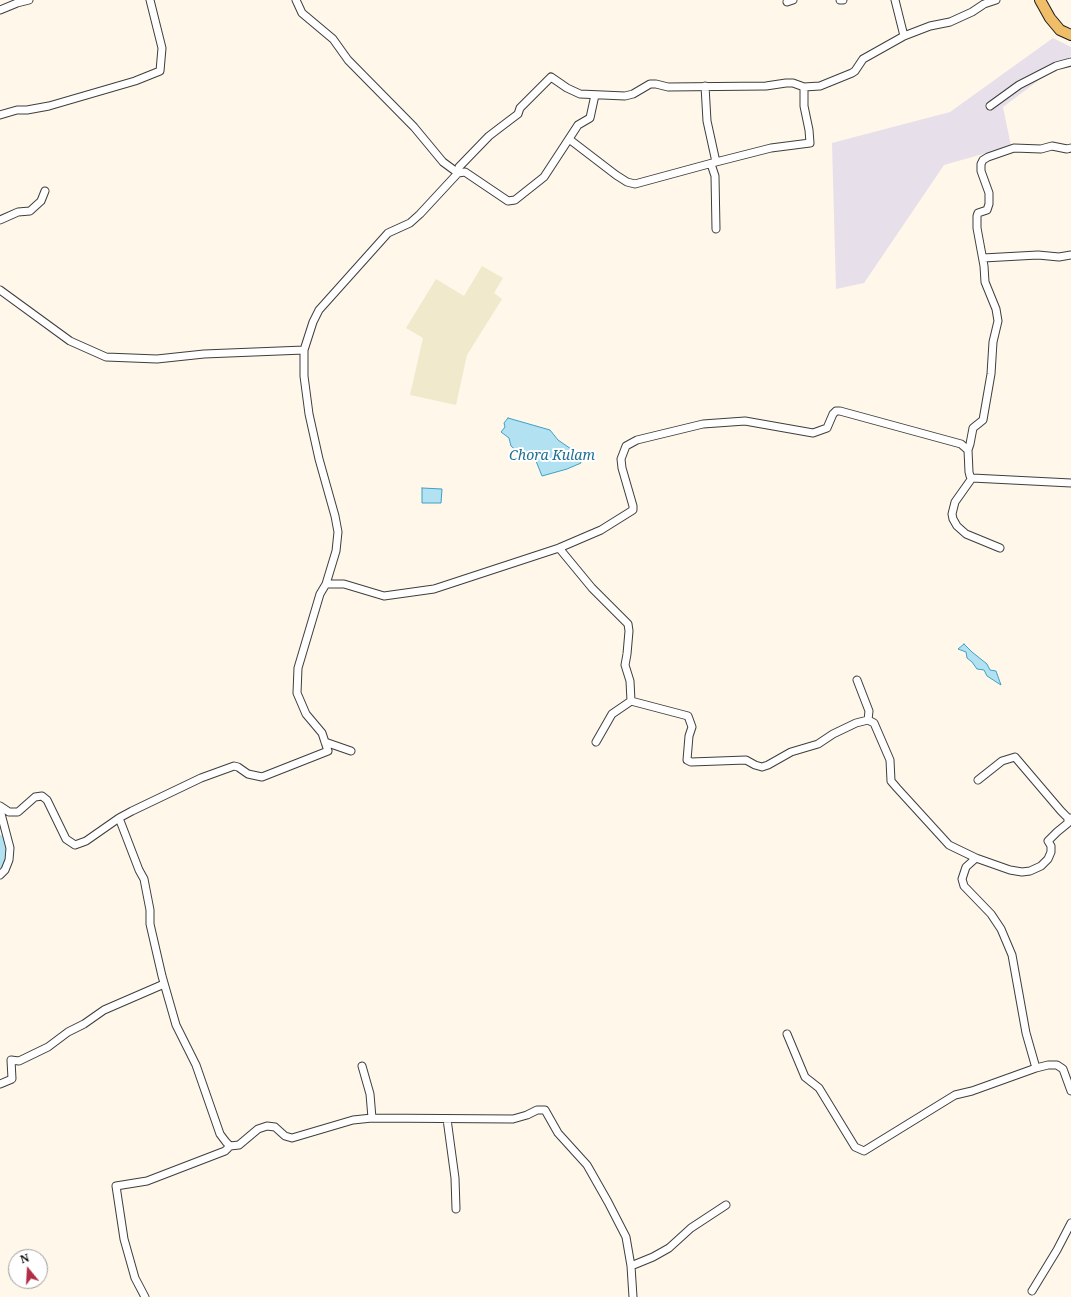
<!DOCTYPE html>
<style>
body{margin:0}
#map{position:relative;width:1071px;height:1297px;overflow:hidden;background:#fef7ea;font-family:"Noto Serif",serif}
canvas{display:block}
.north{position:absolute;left:8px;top:1249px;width:40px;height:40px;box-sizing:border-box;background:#fff;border:1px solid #9d9d9d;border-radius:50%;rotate:342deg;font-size:11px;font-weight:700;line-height:16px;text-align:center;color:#0b0b0b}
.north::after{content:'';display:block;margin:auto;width:14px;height:18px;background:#b12d45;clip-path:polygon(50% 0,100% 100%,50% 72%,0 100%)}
</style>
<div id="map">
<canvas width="1071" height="1297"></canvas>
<div class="north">N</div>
</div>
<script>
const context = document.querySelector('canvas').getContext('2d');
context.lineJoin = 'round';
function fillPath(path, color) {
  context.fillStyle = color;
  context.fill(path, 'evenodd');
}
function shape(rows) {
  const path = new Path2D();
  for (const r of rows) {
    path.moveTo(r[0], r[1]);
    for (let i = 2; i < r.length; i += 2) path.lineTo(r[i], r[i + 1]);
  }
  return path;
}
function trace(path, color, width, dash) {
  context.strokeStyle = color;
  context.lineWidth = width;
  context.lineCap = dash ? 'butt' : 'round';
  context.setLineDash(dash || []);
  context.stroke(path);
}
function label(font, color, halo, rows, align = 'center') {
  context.font = font + ' "Noto Serif",serif';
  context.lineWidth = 4;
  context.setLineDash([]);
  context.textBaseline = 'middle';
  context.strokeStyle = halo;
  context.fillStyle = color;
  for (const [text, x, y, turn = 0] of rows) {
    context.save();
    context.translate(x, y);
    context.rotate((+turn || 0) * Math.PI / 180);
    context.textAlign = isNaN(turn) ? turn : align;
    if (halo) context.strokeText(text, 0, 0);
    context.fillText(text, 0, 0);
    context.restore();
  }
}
fillPath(shape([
 [1053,38,1071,47,1071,56,1003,107,1011,146,944,165,864,283,836,289,832,143,950,112]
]), '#e7dfea');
fillPath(shape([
 [482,266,503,278,494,293,502,299,467,355,456,405,410,395,423,338,406,328,436,279,464,296]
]), '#f1e9cc');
const water = shape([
 [508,418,550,430,558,440,577,453,581,463,567,469,542,476,534,456,524,457,511,446,509,438,501,432,505,427,504,423,508,418],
 [422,488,442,489,441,503,422,503,422,488],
 [964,644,972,652,987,664,990,670,996,671,1001,685,987,676,984,670,977,669,972,662,967,658,966,652,958,649,964,644]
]);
fillPath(water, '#b2e2f2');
trace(water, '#3ea0c4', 1);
trace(shape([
 [0,838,3,849,2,863,0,865]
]), '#b2e2f2', 6);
const minor = shape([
 [296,0,302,13,333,39,348,60,414,127,443,162,458,173,465,172,508,201,515,200,544,177,578,125,590,118,595,95],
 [840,0,843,0],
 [895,0,904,36],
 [787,2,793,0],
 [0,10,17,3,29,0],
 [990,106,1019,85,1056,66,1071,62],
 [0,115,17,110,27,110,49,106,135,81,160,71,162,48,150,0],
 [569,139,616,175,627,182,635,184,716,162,707,121,705,86],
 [716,162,771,148,810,143,809,130,804,106,804,87],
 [711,164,715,176,716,229],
 [0,220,18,212,30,211,41,201,45,191],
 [983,258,1038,255,1059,257,1071,255],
 [0,290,70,341,106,357,157,359,204,354,304,350],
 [968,450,970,444,973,428,983,420,991,374,993,342,998,321,996,309,985,282,984,266,977,228,977,216,978,213,987,210,989,204,989,193,981,171,981,164,983,160,988,157,1014,148,1041,149,1052,146,1067,149,1071,148],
 [972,478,955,502,952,514,953,519,957,526,966,534,1000,548],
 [559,548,592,588,628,624,629,631,627,654,625,665,630,681,631,701,688,716,692,727,689,736,687,760,691,762,746,760,755,765,762,767,768,765,791,752,818,744,833,734,856,723,868,720,874,723,890,760,891,781,897,788,949,845,976,858,966,867,962,879,964,886,991,914,1001,929,1012,955,1026,1033,1036,1068,1048,1065,1057,1065,1063,1069,1071,1091],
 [326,584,336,551,338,532,335,516,319,459,309,414,304,376,304,350,313,322,319,310,388,233,410,223,420,214,458,173,459,167,489,136,510,120,518,114,520,108,551,77,567,88,580,94,625,96,633,94,650,84,656,84,668,87,766,86,786,83,793,83,804,87,820,86,852,73,855,71,863,59,904,36,930,26,950,22,972,12,984,4,996,0],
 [857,680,869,711,868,720],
 [325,742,351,751],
 [596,742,612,714,631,701],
 [978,780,1002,761,1015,757,1061,811,1068,818],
 [0,806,9,812,18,812,35,797,42,796,47,800,66,839,75,845,86,841,119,818],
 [0,810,10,848,9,860,5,870,0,875],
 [976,858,1010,870,1022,872,1030,871,1041,866,1048,859,1051,852,1051,846,1048,841,1057,832,1068,823,1068,818,1071,818],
 [787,1034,805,1077,819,1088,855,1147,864,1151,955,1095,972,1091,1036,1068],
 [362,1066,370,1094,372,1118],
 [0,1084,12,1079,11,1060,19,1061,48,1047,68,1032,84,1024,104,1010,164,984],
 [447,1119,455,1178,456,1209],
 [631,1266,653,1257,669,1248,691,1228,726,1205],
 [1032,1291,1057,1250,1071,1223],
 [145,1297,135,1278,124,1239,116,1186,147,1181,225,1151,230,1146],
 [633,1297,631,1266,626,1237,608,1202,587,1165,558,1133,545,1110,537,1110,527,1115,513,1119,372,1118,353,1120,292,1138,285,1136,275,1127,267,1126,258,1129,239,1145,230,1146,226,1142,220,1134,196,1065,176,1025,162,976,150,924,150,910,144,879,139,870,119,818,132,811,201,778,234,766,238,767,248,774,262,777,328,751,322,733,306,714,297,693,298,668,320,594,326,584,344,584,384,596,434,589,559,548,601,530,633,510,633,506,622,468,621,459,626,446,637,440,703,424,745,421,813,433,827,428,833,414,836,411,840,411,961,444,968,450,969,472,970,476,972,478,1071,483]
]);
const primary = shape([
 [1040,0,1050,18,1060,30,1071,35]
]);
trace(minor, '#3e3e3e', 9);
trace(primary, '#1c1c1c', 12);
trace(minor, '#fff', 7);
trace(primary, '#f0bd68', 10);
label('italic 14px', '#1d7094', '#fff', [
 ["Chora Kulam",552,456]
]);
</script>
